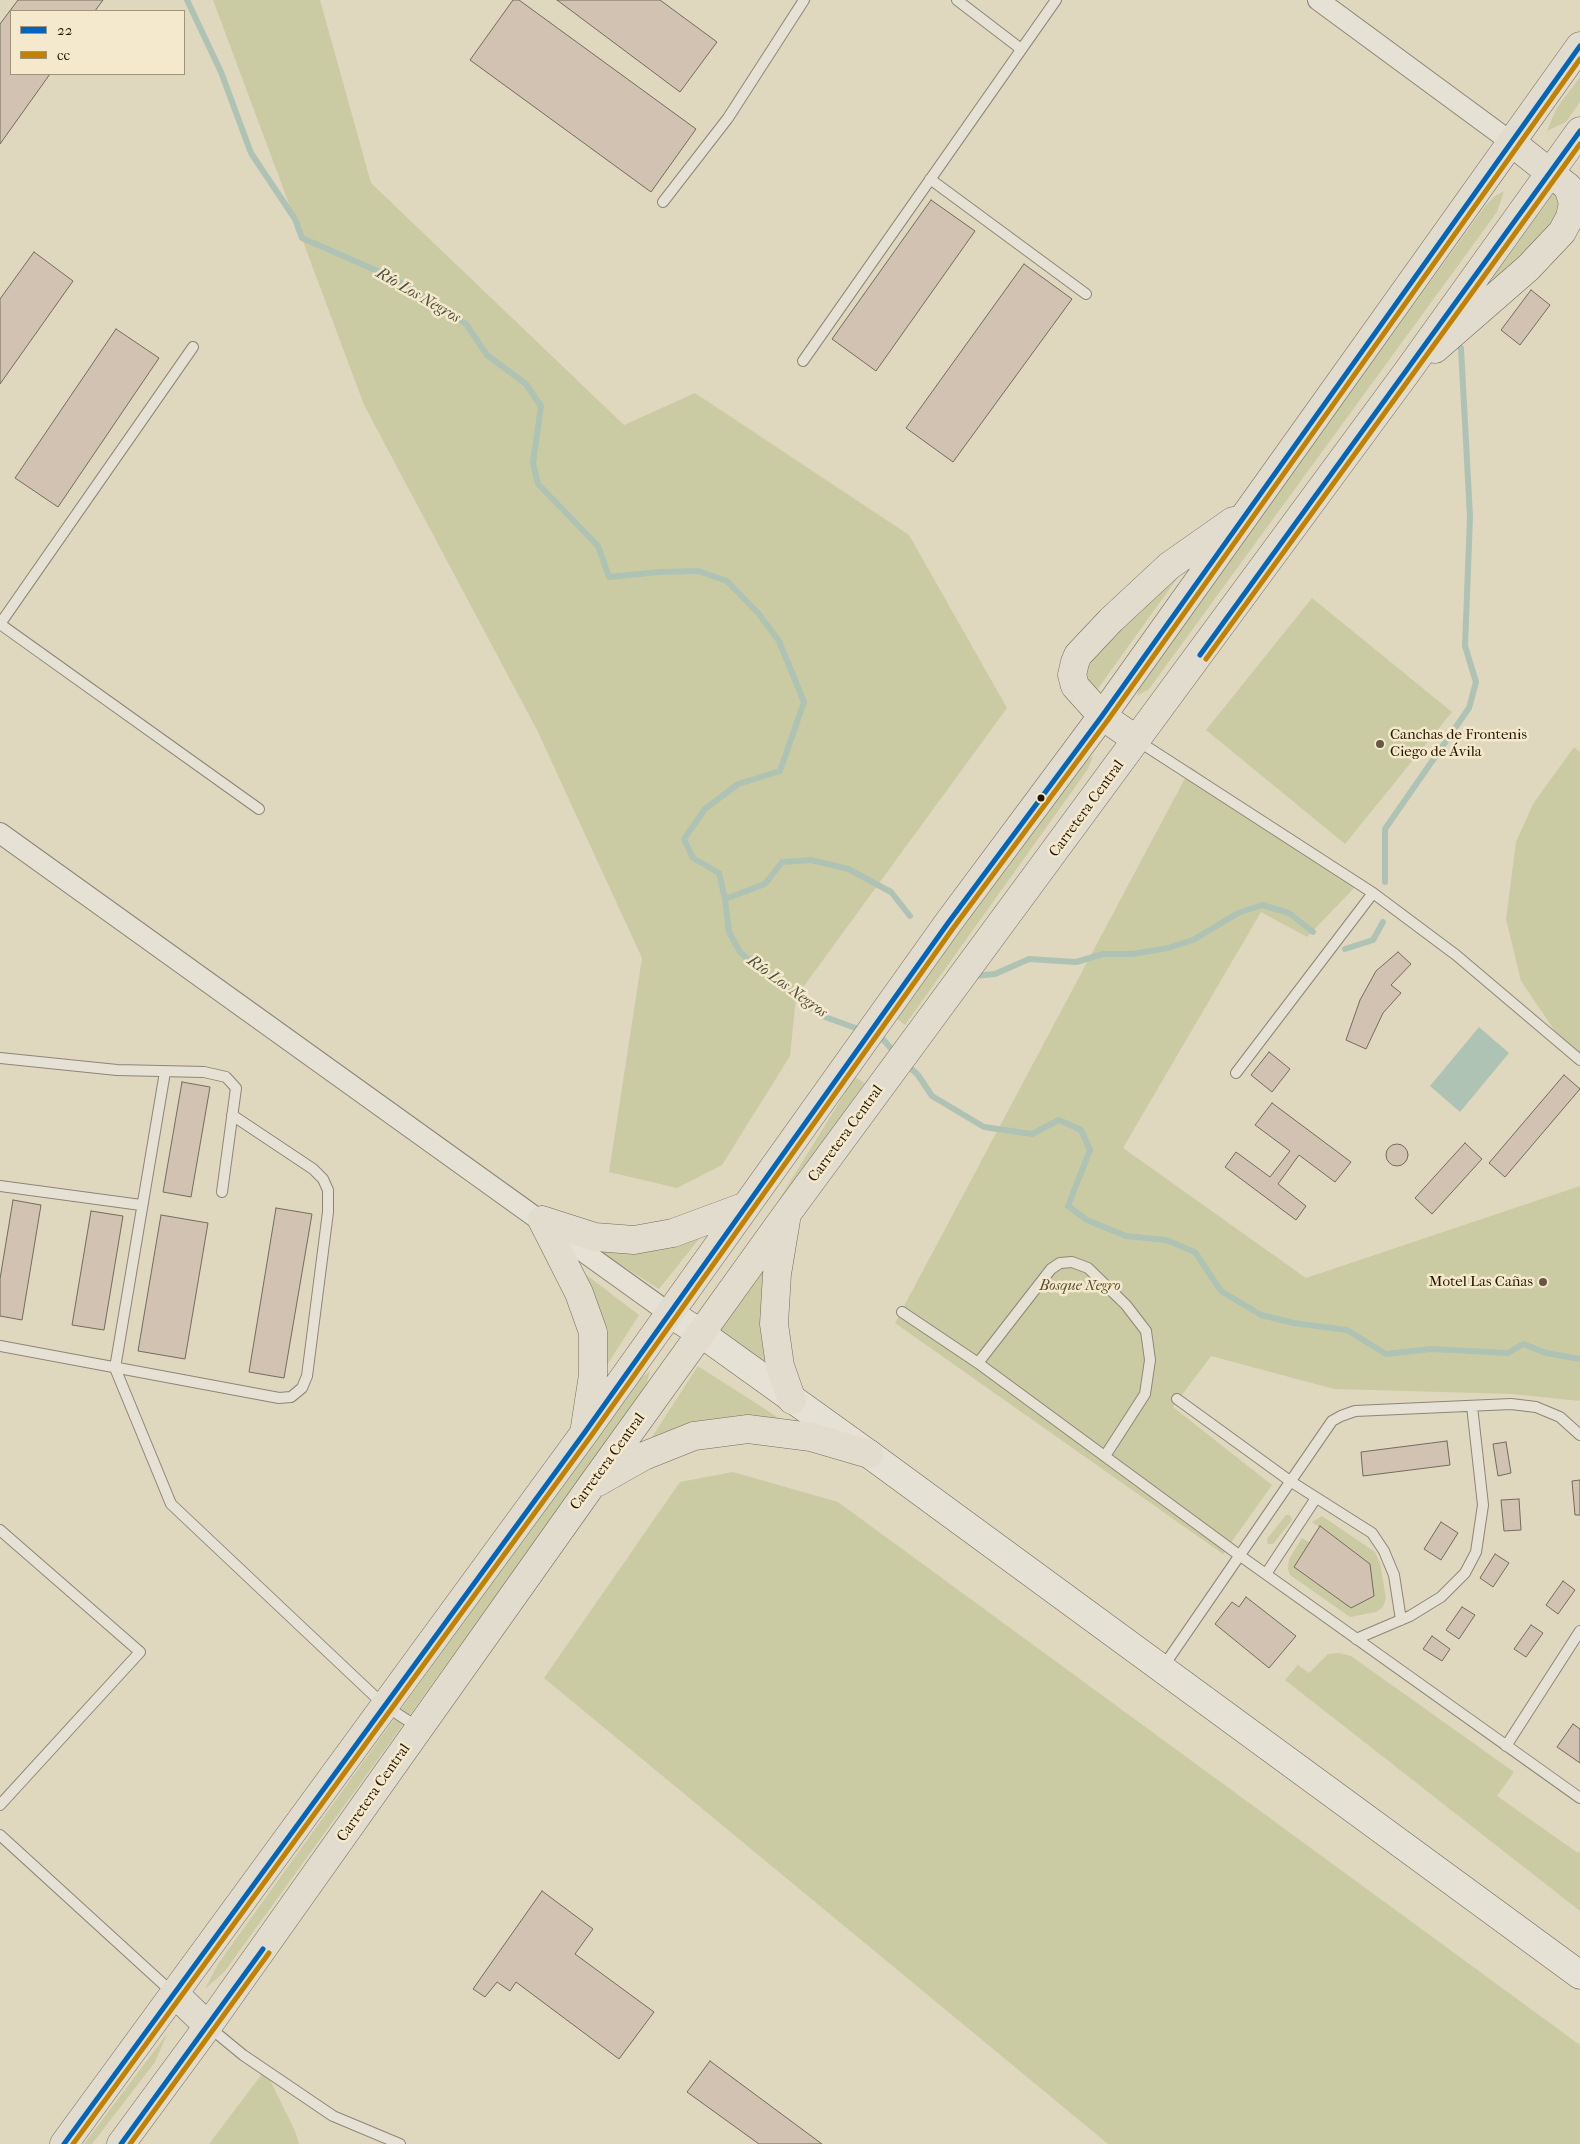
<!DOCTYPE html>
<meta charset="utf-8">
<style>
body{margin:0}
#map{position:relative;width:1580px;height:2144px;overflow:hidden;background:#e0d7bf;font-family:"IM FELL French Canon",serif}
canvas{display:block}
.legend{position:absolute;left:10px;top:10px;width:175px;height:65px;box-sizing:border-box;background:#f4e9cc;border:1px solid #a1947b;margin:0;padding:6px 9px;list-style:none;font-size:15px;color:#251501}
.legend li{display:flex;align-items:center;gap:10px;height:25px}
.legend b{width:25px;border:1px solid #a1947b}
</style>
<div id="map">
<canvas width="1580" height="2144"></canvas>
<ul class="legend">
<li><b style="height:6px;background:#0065bd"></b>22</li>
<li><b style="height:6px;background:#c28200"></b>cc</li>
</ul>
</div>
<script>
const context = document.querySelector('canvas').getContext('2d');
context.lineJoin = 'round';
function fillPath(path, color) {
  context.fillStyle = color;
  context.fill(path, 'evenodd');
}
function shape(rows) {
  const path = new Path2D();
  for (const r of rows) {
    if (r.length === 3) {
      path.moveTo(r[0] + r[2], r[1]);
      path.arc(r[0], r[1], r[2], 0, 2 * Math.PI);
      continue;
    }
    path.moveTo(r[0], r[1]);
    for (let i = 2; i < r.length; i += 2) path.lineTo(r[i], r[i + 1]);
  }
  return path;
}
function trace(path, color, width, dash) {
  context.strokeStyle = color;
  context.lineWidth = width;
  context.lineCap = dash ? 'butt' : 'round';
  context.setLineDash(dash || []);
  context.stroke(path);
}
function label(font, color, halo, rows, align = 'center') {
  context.font = font + ' "IM FELL French Canon",serif';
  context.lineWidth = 5;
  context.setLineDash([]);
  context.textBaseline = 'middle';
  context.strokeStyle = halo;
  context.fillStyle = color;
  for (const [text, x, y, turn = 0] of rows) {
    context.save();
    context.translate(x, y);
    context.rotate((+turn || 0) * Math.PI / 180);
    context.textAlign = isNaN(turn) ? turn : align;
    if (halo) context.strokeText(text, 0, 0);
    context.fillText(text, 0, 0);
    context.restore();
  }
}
fillPath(shape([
 [213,0,320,0,371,183,624,425,695,393,909,535,1007,708,796,997,790,1056,722,1165,677,1188,609,1172,642,958,537,730,364,405],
 [1580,77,1580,102,1566,122,1547,131,1556,109],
 [1552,190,1558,194,1562,216,1460,318],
 [1504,191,1497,212,1149,689,1137,696,1140,682,1486,205,1495,196],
 [1186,566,1094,694,1091,694,1083,669,1088,661],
 [1312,598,1452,712,1345,844,1206,730],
 [1574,747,1580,752,1580,1055,1557,1034,1521,981,1506,919,1516,842,1533,804],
 [1093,756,1088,769,905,1025,896,1018,1081,764],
 [1191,767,1356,886,1307,937,1261,912,1123,1148,1306,1278,1580,1186,1580,1401,1512,1394,1334,1389,1211,1356,1173,1407,1272,1485,1223,1554,895,1323],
 [855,1077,865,1083,704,1308,770,1214],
 [703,1234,659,1289,588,1244],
 [763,1267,762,1305,769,1371,719,1333],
 [584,1273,639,1315,600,1376],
 [698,1366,788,1424,648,1443],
 [650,1371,645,1389,225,1971,205,1989,218,1964,636,1382],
 [733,1472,838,1502,1580,2045,1580,2144,1108,2144,544,1678,680,1482],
 [1286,1515,1290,1515,1292,1520,1273,1544,1268,1544,1267,1539],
 [1322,1516,1375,1552,1380,1563,1386,1598,1383,1607,1376,1612,1350,1617,1290,1575,1288,1569,1289,1559,1302,1538,1310,1543,1294,1567,1351,1608,1374,1596,1370,1564,1312,1522],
 [1339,1653,1351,1656,1514,1772,1497,1796,1578,1853,1580,1851,1580,1911,1285,1680,1298,1665,1309,1673,1328,1654],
 [167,2034,155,2062,92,2144,84,2144],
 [265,2070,295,2131,299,2144,209,2144]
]), '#cbcba3');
fillPath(shape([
 [1479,1027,1509,1053,1460,1112,1430,1086]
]), '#afc3b4');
trace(shape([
 [187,0,221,72,251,153,295,219,302,238,389,276,427,298,466,324,487,355,526,384,541,406,533,463,538,484,598,546,609,577,659,572,698,571,727,581,758,613,779,641,804,702,780,771,738,784,705,809,684,839,693,858,719,873,725,899,729,932,740,952,771,979,825,1017,864,1031],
 [1385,882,1385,829,1469,708,1476,682,1465,646,1470,517,1461,348],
 [725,899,765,884,782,862,811,860,848,869,891,892,910,916],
 [1345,949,1373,940,1383,922],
 [974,976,995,974,1029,959,1076,962,1103,954,1132,954,1168,948,1193,940,1238,913,1262,905,1289,913,1313,932],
 [876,1035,880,1036,897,1055],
 [906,1064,918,1075,932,1096,984,1127,1032,1134,1059,1120,1081,1130,1090,1150,1068,1206,1087,1220,1126,1236,1166,1240,1195,1252,1221,1291,1261,1315,1294,1323,1347,1330,1386,1354,1431,1349,1508,1353,1523,1344,1546,1353,1580,1359]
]), '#afc3b4', 6);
const building = shape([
 [18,0,103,0,95,11,11,11,11,74,50,74,0,144,0,24,18,0],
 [513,0,519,0,696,129,651,192,470,60,513,0],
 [557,0,660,0,717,42,680,92,557,0],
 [931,200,975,231,876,371,832,339,931,200],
 [34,252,73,281,0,384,0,299,34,252],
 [1024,264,1072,299,953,462,906,428,1024,264],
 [1531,290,1550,305,1520,345,1501,330,1531,290],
 [116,329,159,358,58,507,15,478,116,329],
 [1398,952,1411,964,1391,985,1401,993,1383,1013,1366,1049,1346,1040,1360,1000,1376,971,1398,952],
 [1269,1052,1290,1069,1272,1092,1251,1075,1269,1052],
 [1564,1075,1580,1089,1505,1177,1489,1163,1564,1075],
 [182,1082,210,1087,191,1197,163,1192,182,1082],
 [1272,1103,1351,1162,1335,1182,1299,1155,1278,1184,1306,1206,1296,1220,1225,1167,1236,1152,1270,1177,1290,1151,1255,1125,1272,1103],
 [1465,1143,1482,1159,1432,1214,1415,1198,1465,1143],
 [1397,1155,11],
 [13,1200,41,1205,22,1320,0,1316,0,1279,13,1200],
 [276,1208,312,1214,284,1378,249,1372,276,1208],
 [91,1211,123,1216,104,1330,72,1325,91,1211],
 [161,1215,208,1223,185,1359,138,1351,161,1215],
 [1447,1441,1450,1465,1363,1476,1361,1452,1447,1441],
 [1506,1442,1511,1473,1498,1476,1493,1444,1506,1442],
 [1580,1480,1580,1515,1575,1515,1572,1481,1580,1480],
 [1519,1499,1521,1530,1504,1531,1501,1500,1519,1499],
 [1441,1522,1458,1533,1441,1560,1424,1549,1441,1522],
 [1320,1526,1370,1564,1374,1596,1351,1608,1294,1567,1320,1526],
 [1495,1554,1509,1563,1493,1587,1480,1578,1495,1554],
 [1563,1581,1575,1590,1558,1614,1546,1605,1563,1581],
 [1246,1597,1296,1636,1269,1668,1215,1624,1232,1602,1239,1607,1246,1597],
 [1462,1607,1475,1615,1459,1639,1446,1630,1462,1607],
 [1531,1625,1543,1633,1526,1657,1514,1649,1531,1625],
 [1432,1636,1450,1649,1442,1661,1423,1649,1432,1636],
 [1573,1724,1580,1729,1580,1763,1557,1747,1573,1724],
 [542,1891,593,1929,575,1954,654,2012,619,2059,516,1982,510,1991,497,1982,485,1997,473,1989,542,1891],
 [710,2061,822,2144,759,2144,687,2092,710,2061]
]);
fillPath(building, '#d1c2b2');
trace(building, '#736c5d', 1);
const lane = shape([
 [957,0,1021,49],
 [930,179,1086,294],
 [663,202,728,118,804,0],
 [803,361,1056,0],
 [0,624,193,347],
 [0,624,259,809],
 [1138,741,1373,893,1236,1073],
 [1373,893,1456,955,1580,1060],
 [0,1058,117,1070,204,1072,226,1077,236,1088,222,1192],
 [165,1072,115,1368,171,1504,384,1705,419,1728],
 [0,1186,141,1205],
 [902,1312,978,1363,1239,1555,1580,1798],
 [0,1346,279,1398,291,1397,302,1388,307,1376,328,1212,328,1190,323,1179,313,1169,232,1115],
 [978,1363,1051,1269,1060,1263,1072,1262,1088,1268,1126,1305,1146,1331,1150,1360,1145,1394,1105,1456],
 [1177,1399,1290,1481,1372,1533,1384,1551,1394,1575,1401,1620],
 [0,1530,140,1652,0,1805],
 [1266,1574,1316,1498],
 [1356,1639,1410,1616,1441,1597,1465,1573,1476,1552,1483,1505,1472,1406],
 [1163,1667,1332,1421,1341,1416,1355,1411,1511,1404,1536,1407,1560,1417,1580,1435],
 [1506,1746,1580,1631],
 [0,1835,173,1993],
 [209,2027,243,2055,333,2116,400,2144]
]);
const street = shape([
 [1318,0,1511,142],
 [0,833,669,1313]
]);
const secondary = shape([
 [669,1313,702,1334,869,1454,1580,1975]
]);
const highway = shape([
 [1435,349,1528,268,1562,232,1570,217,1573,203,1568,187,1511,142],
 [1137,740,1102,716,1075,686,1072,675,1075,662,1078,655,1111,620,1169,566,1233,521],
 [542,1220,579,1293,593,1332,593,1375,585,1427],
 [542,1220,595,1237,634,1240,673,1233,746,1206],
 [786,1220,777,1274,774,1324,780,1366,792,1400],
 [598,1482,644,1456,694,1436,748,1429,811,1437,869,1454],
 [175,1994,208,2026],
 [64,2144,585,1432,948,923,1102,716,1580,46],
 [121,2144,208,2026,591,1486,786,1215,1407,372,1580,131]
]);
trace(lane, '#8d8676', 12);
trace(street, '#8d8676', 22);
trace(secondary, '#736c5d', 29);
trace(highway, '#736c5d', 29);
trace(lane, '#e6e1d5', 10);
trace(street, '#e6e1d5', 20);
trace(secondary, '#e6e1d5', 28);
trace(highway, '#e2dcce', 28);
trace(shape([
 [1200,655,1580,131],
 [64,2144,585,1432,948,923,1102,716,1580,46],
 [121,2144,263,1949]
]), '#0065bd', 5);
trace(shape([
 [1206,659,1580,144],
 [73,2144,591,1436,954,927,1108,720,1580,59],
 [130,2144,269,1953]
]), '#c28200', 5);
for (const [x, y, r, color] of [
 [1380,744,5,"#665944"],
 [1041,798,4.5,"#251501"],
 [1543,1282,5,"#665944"]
]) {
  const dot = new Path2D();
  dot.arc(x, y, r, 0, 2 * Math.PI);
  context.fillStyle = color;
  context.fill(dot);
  trace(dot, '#f4e9cc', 2);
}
label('15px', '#251501', '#f4e9cc', [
 ["Canchas de Frontenis",1390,735],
 ["Ciego de Ávila",1390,752],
 ["Motel Las Cañas",1533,1282,"right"]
], 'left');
label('15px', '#251501', '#f4e9cc', [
 ["Carretera Central",1087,809,-54],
 ["Carretera Central",846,1134,-54],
 ["Carretera Central",608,1462,-54],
 ["Carretera Central",374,1793,-55]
]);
label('italic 15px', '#595132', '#f4e9cc', [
 ["Bosque Negro",1080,1286]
]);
label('italic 16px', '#4e4f3e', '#f4e9cc', [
 ["Río Los Negros",418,296,30],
 ["Río Los Negros",787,987,36]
]);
</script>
